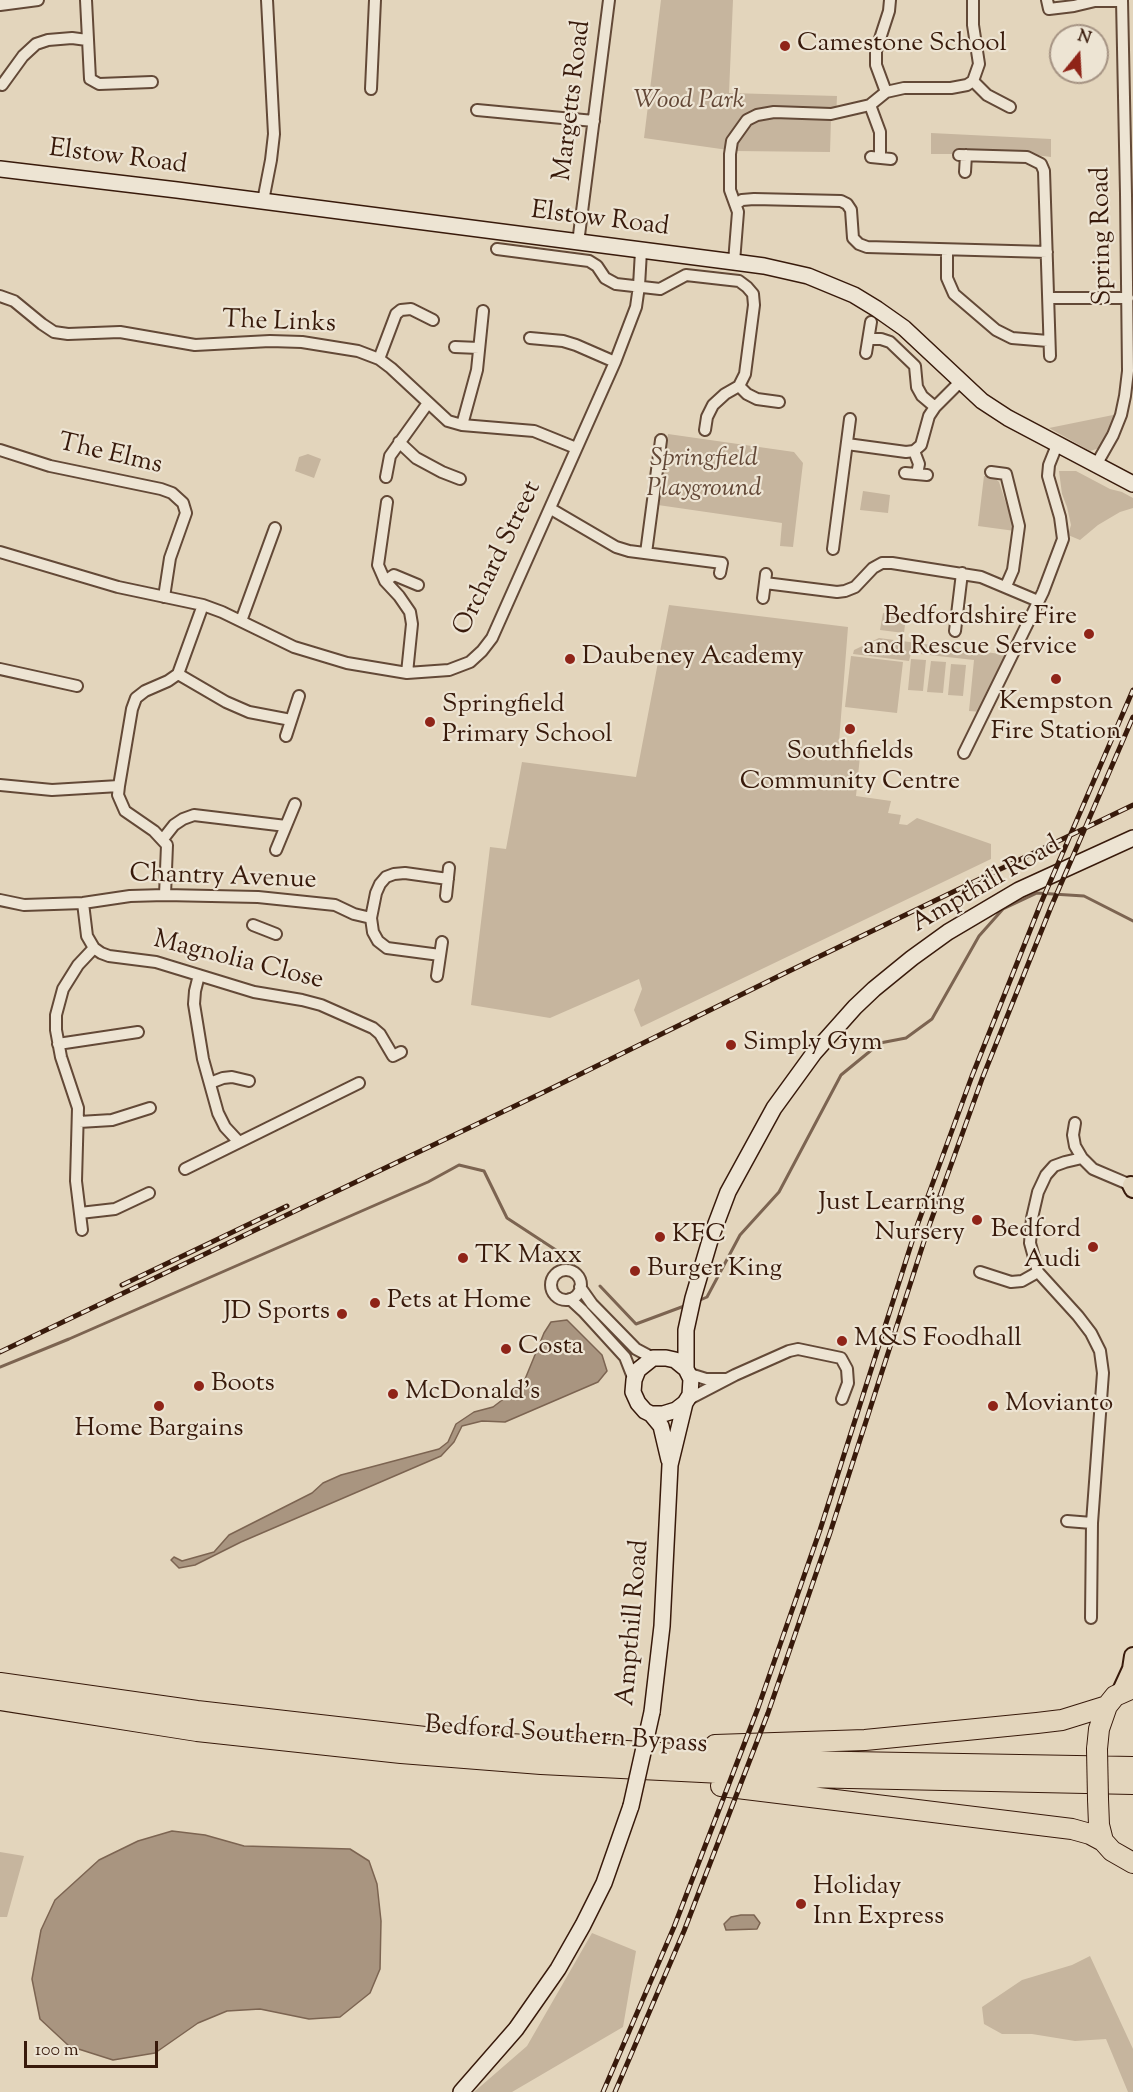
<!DOCTYPE html>
<style>
body{margin:0}
#map{position:relative;width:1133px;height:2092px;overflow:hidden;background:#e3d5bc;font-family:"Sorts Mill Goudy",serif}
canvas{display:block}
.north{position:absolute;left:1049px;top:24px;width:60px;height:60px;box-sizing:border-box;background:#ede4d3;border:2px solid #a59383;border-radius:50%;rotate:18deg;font-size:16px;font-weight:700;line-height:24px;text-align:center;color:#381a0b}
.north::after{content:'';display:block;margin:auto;width:21px;height:27px;background:#8f2418;clip-path:polygon(50% 0,100% 100%,50% 72%,0 100%)}
.scale{position:absolute;left:24px;top:2041px;width:134px;height:27px;box-sizing:border-box;border:3px solid #381a0b;border-top:0;padding-left:8px;font-size:18px;line-height:21px;white-space:nowrap;color:#381a0b;-webkit-text-stroke:4px #ede4d3;paint-order:stroke}
</style>
<div id="map">
<canvas width="1133" height="2092"></canvas>
<div class="north">N</div>
<div class="scale">100 m</div>
</div>
<script>
const context = document.querySelector('canvas').getContext('2d');
context.lineJoin = 'round';
function fillPath(path, color) {
  context.fillStyle = color;
  context.fill(path, 'evenodd');
}
function shape(rows) {
  const path = new Path2D();
  for (const r of rows) {
    if (r.length === 3) {
      path.moveTo(r[0] + r[2], r[1]);
      path.arc(r[0], r[1], r[2], 0, 2 * Math.PI);
      continue;
    }
    path.moveTo(r[0], r[1]);
    for (let i = 2; i < r.length; i += 2) path.lineTo(r[i], r[i + 1]);
  }
  return path;
}
function trace(path, color, width, dash) {
  context.strokeStyle = color;
  context.lineWidth = width;
  context.lineCap = dash ? 'butt' : 'round';
  context.setLineDash(dash || []);
  context.stroke(path);
}
function label(font, color, halo, rows, align = 'center') {
  context.font = font + ' "Sorts Mill Goudy",serif';
  context.lineWidth = 4.5;
  context.setLineDash([]);
  context.textBaseline = 'middle';
  context.strokeStyle = halo;
  context.fillStyle = color;
  for (const [text, x, y, turn = 0] of rows) {
    context.save();
    context.translate(x, y);
    context.rotate((+turn || 0) * Math.PI / 180);
    context.textAlign = isNaN(turn) ? turn : align;
    if (halo) context.strokeText(text, 0, 0);
    context.fillText(text, 0, 0);
    context.restore();
  }
}
fillPath(shape([
 [661,0,733,0,729,93,837,96,836,119,831,119,830,152,735,151,644,138],
 [931,133,1051,139,1051,157,1027,154,931,154],
 [1118,414,1100,448,1090,451,1049,428],
 [668,434,794,452,803,463,793,547,780,546,782,523,658,505],
 [308,454,321,459,314,478,295,471,299,457],
 [1059,471,1076,471,1110,489,1122,492,1133,498,1133,508,1120,512,1098,525,1080,540,1068,535,1071,525,1067,507,1062,494],
 [984,476,995,478,999,482,1015,531,978,526],
 [863,491,890,495,888,513,860,510],
 [669,605,848,627,838,755,860,756,856,796,891,801,888,813,901,815,899,824,907,825,917,818,991,844,991,859,641,1027,634,1010,642,989,639,979,550,1018,471,1005,490,847,506,849,522,762,636,777],
 [883,613,906,616,904,633,880,630],
 [879,638,1008,655,982,712,969,711,974,660,911,653,909,661,853,654,854,650],
 [851,656,903,662,897,713,845,707],
 [911,659,926,660,923,691,908,690],
 [931,661,946,662,943,693,927,692],
 [951,664,966,665,963,696,948,695],
 [0,1852,24,1856,7,1917,0,1917],
 [592,1933,636,1951,623,2027,512,2092,474,2092,527,2046],
 [1090,1956,1133,2049,1133,2092,1128,2092,1106,2039,1075,2041,1032,2034,1002,2034,984,2024,982,2007,1022,1980,1072,1965]
]), '#c6b59e');
const water = shape([
 [567,1320,602,1355,607,1371,598,1382,505,1422,482,1421,462,1426,454,1442,441,1456,241,1542,195,1565,179,1568,171,1560,174,1557,182,1561,214,1552,229,1535,312,1493,323,1483,341,1475,439,1449,448,1442,456,1424,474,1412,493,1407,523,1384,544,1333,551,1322,567,1320],
 [172,1831,205,1835,244,1846,350,1849,369,1861,377,1884,381,1921,380,1969,370,1993,340,2017,309,2019,260,2009,227,2011,198,2023,155,2053,113,2060,69,2046,40,2019,32,1979,41,1930,55,1900,99,1860,138,1841,172,1831],
 [741,1915,754,1915,760,1923,757,1929,726,1930,724,1924,731,1917,741,1915]
]);
fillPath(water, '#a99580');
trace(water, '#7c6451', 1.5);
trace(shape([
 [600,1286,636,1324,687,1305],
 [698,1301,707,1297,740,1235,779,1192,841,1075,880,1043,906,1038,932,1019,979,936,1003,909,1037,893,1084,896,1133,921],
 [0,1367,69,1339,428,1182,459,1165,484,1171,507,1218,562,1254]
]), '#7c6451', 3);
const street = shape([
 [86,0,90,79,99,84,152,82],
 [1047,0,1049,9,1074,6,1095,1,1122,1],
 [0,5,38,0],
 [973,81,987,95,1010,107],
 [2,85,23,56,36,44,48,40,72,38,87,40],
 [371,89,375,0],
 [886,92,876,65,876,51,889,11,890,0],
 [870,105,880,132,880,158],
 [477,110,594,121],
 [959,155,1027,157,1041,164,1044,171,1050,356],
 [871,157,891,159],
 [965,172,966,155],
 [263,201,271,160,274,134,267,0],
 [736,204,742,200,754,199,841,201,847,204,851,210,853,238,859,244,867,247,1047,252],
 [578,243,609,0],
 [497,249,589,261,597,266,605,278,616,284,660,289,686,275,739,281,747,287,753,294,754,305,745,374,739,386,725,394,713,405,707,417,705,430],
 [947,250,947,278,954,294,996,330,1012,338,1048,341],
 [734,262,738,212,730,190,730,154,732,141,747,120,757,115,774,112,831,114,870,105,886,92,904,88,951,88,967,85,973,81,979,64,973,25,973,0],
 [0,296,14,301,42,324,54,332,68,334,120,332,195,345,270,341,302,342,358,351,379,359,391,368,448,421,462,425,534,431,576,448],
 [1049,298,1128,298],
 [530,338,563,341,576,345,615,362],
 [869,339,881,339,890,342,915,366,917,387,922,396,935,407],
 [455,347,479,348],
 [866,353,871,322],
 [379,359,396,314,401,310,411,309,433,320],
 [739,386,747,394,757,399,779,402],
 [462,425,477,370,483,311],
 [399,442,416,458,442,472,460,479],
 [847,444,906,452,914,451,921,445,929,416,935,407,960,382],
 [0,450,50,466,161,489,172,493,183,503,186,513,170,558,164,597],
 [914,451,919,464,917,474],
 [1096,465,1113,435,1121,415,1125,396,1128,371,1126,194,1122,0],
 [991,472,1006,474,1019,526,1013,570,1006,586],
 [905,473,927,475],
 [386,477,390,456,428,403],
 [387,502,378,565,385,581,399,596,410,612,412,624,407,673],
 [551,509,616,547,629,551,722,563,720,573],
 [833,549,850,419],
 [0,552,118,587,203,605,222,612,294,647,347,663,407,673,449,670,470,662,482,651,492,638,615,362,636,307,639,286,641,251],
 [646,553,661,440],
 [385,581,394,575,418,585],
 [765,583,837,592,845,591,855,587,873,568,882,563,892,563,981,577,1038,601],
 [763,598,766,574],
 [241,621,275,528],
 [955,631,962,573],
 [0,669,77,686],
 [178,674,226,702,249,712,291,720],
 [286,736,299,696],
 [964,753,1043,592,1063,539,1060,517,1048,476,1049,465,1057,445],
 [0,785,52,790,119,786],
 [163,839,174,825,183,819,194,815,286,826],
 [276,850,295,804],
 [165,895,167,845,154,831,125,811,118,795,119,786,132,709,136,698,145,691,168,681,178,674,203,605],
 [446,896,449,868],
 [0,900,24,905,83,903,130,896,165,895,258,897,335,905,354,914,371,918],
 [83,903,87,936,94,948,101,953,109,956,156,962,254,992,302,1000,321,1005,373,1028,380,1034,393,1056,401,1052],
 [253,925,276,934],
 [440,955,387,948,378,941,373,932,371,918,376,893,380,884,386,877,394,874,405,873,448,879],
 [199,975,195,991,194,1004,203,1059,218,1113,225,1127,238,1141],
 [437,976,442,942],
 [58,1044,138,1032],
 [210,1083,223,1078,232,1077,249,1081],
 [79,1122,112,1120,150,1108],
 [1075,1123,1073,1135,1075,1146,1082,1158,1093,1169,1133,1186],
 [1082,1158,1065,1162,1054,1166,1046,1175,1038,1192,1032,1218,1030,1243,1038,1272,1078,1316,1091,1333,1100,1351,1103,1373,1092,1523,1091,1618],
 [185,1169,359,1083],
 [80,1213,115,1209,149,1193],
 [82,1230,76,1181,78,1108,61,1057,56,1030,56,1015,63,989,78,965,94,948],
 [566,1285,15],
 [980,1272,1011,1282,1022,1281,1038,1272],
 [580,1287,592,1304,636,1349,653,1358],
 [570,1299,583,1311,625,1357,634,1380],
 [690,1374,706,1379,727,1379],
 [687,1400,735,1375,789,1351,798,1349,841,1358,847,1369,848,1383,842,1399],
 [1067,1521,1092,1523]
]);
const secondary = shape([
 [0,169,177,190,734,262,764,266,808,276,854,295,877,309,904,328,982,401,1008,418,1133,484],
 [653,1358,666,1358,675,1360,686,1369,691,1379,690,1395,685,1403,676,1410,663,1414,651,1414,645,1411,638,1403,633,1392,634,1380,638,1370,653,1358],
 [686,1369,686,1330,693,1298,711,1237,728,1192,774,1108,814,1053,855,1007,874,989,912,958,948,932,1019,890,1133,838],
 [651,1414,661,1426,669,1460],
 [652,1712,662,1626,670,1465,685,1403],
 [461,2092,516,2029,558,1969,583,1925,604,1883,631,1806]
]);
const primary = shape([
 [1131,1185,1133,1189],
 [1120,1693,1131,1669,1133,1656]
]);
const highway = shape([
 [0,1683,197,1711,460,1741,793,1761,1133,1767],
 [0,1700,197,1731,401,1753,541,1764,802,1777,1133,1784],
 [715,1745,865,1740,1037,1723,1062,1720,1107,1706],
 [1097,1749,1099,1729,1107,1706,1115,1696,1133,1688],
 [721,1786,1072,1829,1090,1834,1103,1841],
 [1098,1799,1099,1825,1103,1841,1112,1851,1133,1863]
]);
trace(street, '#634937', 14);
trace(secondary, '#381a0b', 18);
trace(primary, '#381a0b', 20);
trace(highway, '#381a0b', 22);
trace(street, '#ede4d3', 10);
trace(secondary, '#ede4d3', 15);
trace(primary, '#e3d5bc', 16);
trace(highway, '#e3d5bc', 20);
const rail = shape([
 [122,1285,287,1206],
 [0,1352,542,1093,783,974,1133,805],
 [603,2092,674,1927,758,1708,820,1530,917,1226,972,1076,1041,903,1133,690],
 [615,2092,684,1931,768,1713,830,1533,928,1229,982,1079,1051,907,1133,717]
]);
trace(rail, '#381a0b', 5);
trace(rail, '#ede4d3', 3, [9]);
const secondaryBridge = shape([
 [631,1806,652,1712]
]);
const highwayBridge = shape([
 [1097,1749,1098,1799]
]);
trace(secondaryBridge, '#381a0b', 18, []);
trace(highwayBridge, '#381a0b', 22, []);
trace(secondaryBridge, '#ede4d3', 15);
trace(highwayBridge, '#e3d5bc', 20);
for (const [x, y, r, color] of [
 [785,46,6,"#8f2418"],
 [1089,634,6,"#8f2418"],
 [570,659,6,"#8f2418"],
 [1056,679,6,"#8f2418"],
 [430,722,6,"#8f2418"],
 [850,729,6,"#8f2418"],
 [731,1045,6,"#8f2418"],
 [977,1220,6,"#8f2418"],
 [660,1237,6,"#8f2418"],
 [1093,1247,6,"#8f2418"],
 [463,1258,6,"#8f2418"],
 [635,1271,6,"#8f2418"],
 [375,1303,6,"#8f2418"],
 [342,1314,6,"#8f2418"],
 [842,1341,6,"#8f2418"],
 [506,1349,6,"#8f2418"],
 [199,1386,6,"#8f2418"],
 [393,1394,6,"#8f2418"],
 [159,1406,6,"#8f2418"],
 [993,1406,6,"#8f2418"],
 [801,1904,6,"#8f2418"]
]) {
  const dot = new Path2D();
  dot.arc(x, y, r, 0, 2 * Math.PI);
  context.fillStyle = color;
  context.fill(dot);
  trace(dot, '#ede4d3', 2);
}
label('26px', '#381a0b', '#ede4d3', [
 ["Camestone School",797,46],
 ["Bedfordshire Fire",1077,619,"right"],
 ["and Rescue Service",1077,649,"right"],
 ["Daubeney Academy",582,659],
 ["Kempston",1056,704,"center"],
 ["Fire Station",1056,734,"center"],
 ["Springfield",442,707],
 ["Primary School",442,737],
 ["Southfields",850,754,"center"],
 ["Community Centre",850,784,"center"],
 ["Simply Gym",743,1045],
 ["Just Learning",965,1205,"right"],
 ["Nursery",965,1235,"right"],
 ["Bedford",1081,1232,"right"],
 ["Audi",1081,1262,"right"],
 ["KFC",672,1237],
 ["TK Maxx",475,1258],
 ["Burger King",647,1271],
 ["Pets at Home",387,1303],
 ["JD Sports",330,1314,"right"],
 ["M&S Foodhall",854,1341],
 ["Costa",518,1349],
 ["Boots",211,1386],
 ["McDonald's",405,1394],
 ["Movianto",1005,1406],
 ["Home Bargains",159,1431,"center"],
 ["Holiday",813,1889],
 ["Inn Express",813,1919]
], 'left');
label('26px', '#381a0b', '#ede4d3', [
 ["Margetts Road",574,101,-83],
 ["Elstow Road",118,159,7],
 ["Elstow Road",600,221,7],
 ["Spring Road",1104,236,-91],
 ["The Links",279,324,2],
 ["The Elms",110,456,13],
 ["Orchard Street",499,559,-64],
 ["Chantry Avenue",223,879,2],
 ["Ampthill Road",987,886,-30],
 ["Magnolia Close",238,962,14],
 ["Ampthill Road",635,1623,-85],
 ["Bedford Southern Bypass",566,1737,4]
]);
label('italic 26px', '#634837', '#ede4d3', [
 ["Wood Park",689,103],
 ["Springfield",704,461],
 ["Playground",704,491]
]);
</script>
